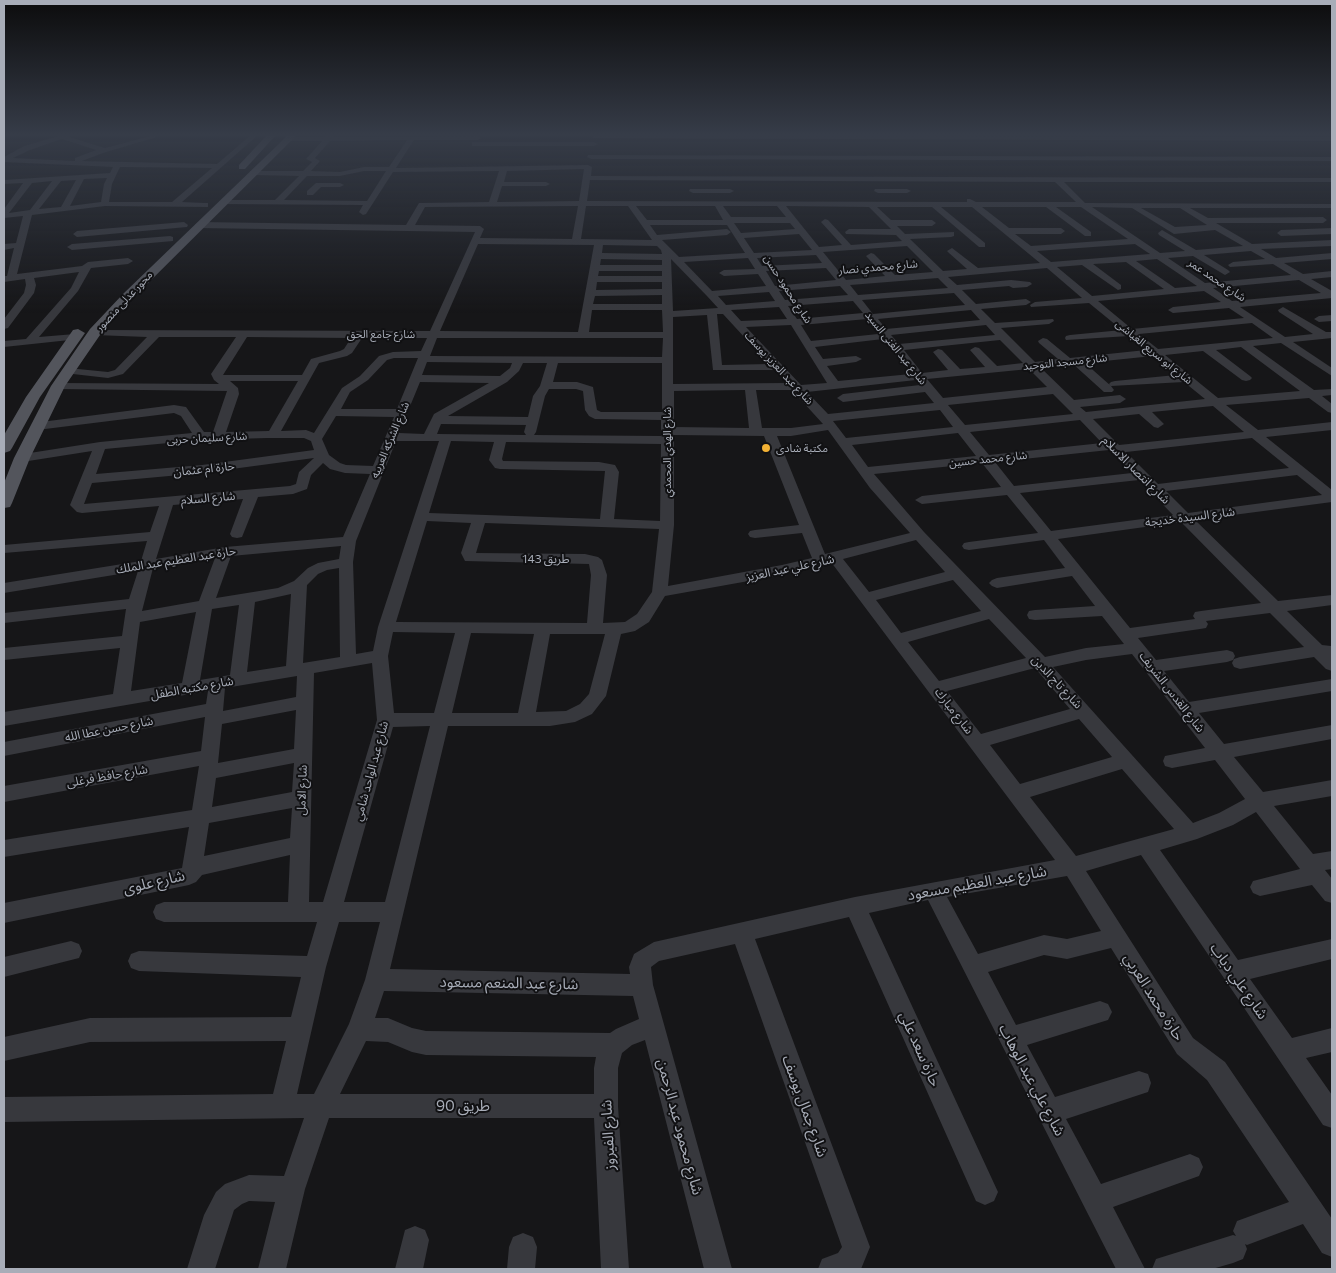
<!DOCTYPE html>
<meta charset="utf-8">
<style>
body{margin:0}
#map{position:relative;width:1336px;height:1273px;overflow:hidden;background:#161618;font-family:Commissioner,sans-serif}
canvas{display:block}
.frame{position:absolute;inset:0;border:5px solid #a8adb8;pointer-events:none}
</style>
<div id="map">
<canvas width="1336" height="1273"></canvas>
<div class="frame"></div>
</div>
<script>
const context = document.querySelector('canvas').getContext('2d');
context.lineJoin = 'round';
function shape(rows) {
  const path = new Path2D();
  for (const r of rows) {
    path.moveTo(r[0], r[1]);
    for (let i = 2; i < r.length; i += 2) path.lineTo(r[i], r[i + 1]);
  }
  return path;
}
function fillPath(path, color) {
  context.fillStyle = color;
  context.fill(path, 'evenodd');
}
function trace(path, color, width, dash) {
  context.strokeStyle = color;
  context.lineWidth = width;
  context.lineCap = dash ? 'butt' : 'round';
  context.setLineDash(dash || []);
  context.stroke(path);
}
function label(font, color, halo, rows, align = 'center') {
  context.font = font + ' Commissioner,"Noto Sans Arabic",sans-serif';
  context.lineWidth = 4;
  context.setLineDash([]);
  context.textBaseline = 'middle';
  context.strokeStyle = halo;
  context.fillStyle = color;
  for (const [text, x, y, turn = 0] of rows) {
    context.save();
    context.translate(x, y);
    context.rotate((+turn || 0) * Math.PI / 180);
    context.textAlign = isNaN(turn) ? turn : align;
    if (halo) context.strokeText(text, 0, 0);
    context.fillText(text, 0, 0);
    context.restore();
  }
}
fillPath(shape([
 [62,135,72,135,69,137,105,148,154,135,157,137,103,153,82,161,217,164,251,135,258,135,182,202,205,203,208,203,208,207,105,206,32,215,17,274,82,266,88,262,128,258,133,261,128,264,91,268,78,291,39,337,75,334,79,335,80,337,79,339,4,347,4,341,26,339,71,288,79,272,34,278,36,285,34,293,8,328,4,329,4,319,24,293,26,285,25,279,4,282,4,276,7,276,14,248,4,250,4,244,16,243,23,216,4,218,4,209,23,183,4,184,4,180,110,173,113,167,4,162,4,157,24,146,62,135],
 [62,139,96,150,75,158,75,161,13,158,30,150,62,139],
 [120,167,212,168,172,202,109,202,112,184,120,167],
 [107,178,104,184,101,202,70,206,84,179,107,178],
 [76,180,61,207,39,209,61,181,76,180],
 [52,181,30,210,9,213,32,183,52,181],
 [327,135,334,135,333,137,478,136,481,138,478,140,414,140,396,168,588,165,592,167,591,176,1332,178,1332,182,1064,182,1085,203,1332,204,1332,208,1190,208,1208,218,1323,217,1327,220,1323,223,1216,223,1252,244,1332,240,1332,246,1261,249,1276,258,1332,253,1332,259,1284,263,1303,274,1332,271,1332,277,1311,279,1332,291,1332,298,1240,307,1285,337,1313,334,1279,312,1278,310,1283,307,1326,332,1332,332,1332,338,1293,342,1332,368,1332,376,1281,343,1253,346,1314,390,1332,389,1332,395,1322,396,1332,404,1332,413,1328,412,1309,398,1226,405,1258,430,1332,422,1332,430,1266,437,1332,490,1332,502,1195,520,1278,601,1332,595,1332,605,1287,611,1322,645,1331,646,1332,671,1326,669,1314,657,1240,669,1234,667,1232,663,1234,659,1240,657,1304,647,1270,613,1206,621,1208,624,1206,628,1200,629,1138,638,1156,660,1227,650,1233,652,1235,656,1233,660,1227,662,1164,671,1189,702,1332,679,1332,691,1199,713,1224,744,1332,725,1332,739,1234,757,1263,792,1332,780,1332,796,1274,806,1313,854,1332,851,1332,869,1325,870,1332,879,1332,903,1325,901,1312,885,1260,896,1253,893,1250,887,1253,881,1300,869,1256,812,1233,825,1197,839,1160,850,1238,960,1332,939,1332,959,1250,979,1292,1038,1332,1028,1332,1052,1306,1058,1332,1095,1332,1128,1323,1125,1141,855,1086,871,1193,1038,1225,1062,1332,1219,1332,1257,1322,1253,1303,1224,1247,1245,1245,1244,1247,1249,1243,1259,1233,1263,1212,1269,1152,1269,1156,1259,1233,1235,1236,1236,1233,1231,1237,1221,1289,1202,1207,1080,1177,1054,1111,948,1067,959,1044,955,988,972,1016,1025,1100,1001,1108,1004,1112,1012,1108,1020,1027,1045,1055,1097,1139,1071,1148,1074,1151,1083,1148,1092,1066,1119,1101,1184,1190,1154,1199,1158,1203,1167,1199,1176,1113,1207,1145,1269,1116,1269,928,900,869,913,998,1192,994,1201,985,1205,976,1201,849,917,755,939,870,1247,861,1269,818,1269,822,1259,838,1253,842,1247,735,944,659,961,651,967,653,985,732,1269,704,1269,645,1040,632,1045,622,1053,618,1068,618,1106,629,1269,601,1269,594,1118,329,1118,305,1189,286,1269,258,1269,275,1202,249,1201,242,1204,234,1210,215,1269,187,1269,204,1215,216,1192,225,1184,249,1175,284,1176,304,1118,4,1122,4,1097,273,1094,286,1041,90,1042,4,1061,4,1037,90,1018,291,1017,301,977,139,971,131,968,128,961,131,954,139,951,307,956,317,922,164,922,156,919,153,912,156,905,164,902,288,902,290,855,202,875,196,882,189,885,4,923,4,903,182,868,189,827,4,857,4,840,192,810,199,766,4,802,4,786,201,751,205,717,4,756,4,742,206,704,208,691,4,726,4,712,113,694,120,648,4,660,4,648,122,636,126,609,4,623,4,613,129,599,138,571,4,593,4,583,141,561,147,541,4,553,4,545,150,532,159,506,82,513,77,512,70,505,92,451,22,462,16,458,17,455,100,442,192,433,181,416,174,413,37,430,33,429,31,426,33,423,174,405,186,407,204,432,213,432,227,391,58,389,52,386,58,383,219,384,214,380,211,374,236,337,159,337,123,374,108,378,64,373,62,371,68,368,108,372,115,370,147,337,95,335,91,334,90,332,91,330,430,331,475,232,199,228,195,225,199,222,406,225,419,203,489,202,499,171,393,172,366,214,363,215,359,212,363,205,224,204,220,202,224,200,275,200,299,176,253,175,250,175,250,171,303,171,312,162,306,159,322,141,289,141,286,139,289,137,326,137,327,135],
 [407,140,389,167,364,167,340,172,311,171,320,161,315,158,330,141,407,140],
 [584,169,579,201,497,202,502,186,546,186,550,184,546,182,504,182,507,171,584,169],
 [364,171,386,171,367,201,284,200,307,176,340,176,364,171],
 [590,180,1055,182,1076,202,976,202,970,199,967,199,967,202,587,201,590,180],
 [578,206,572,239,480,238,484,229,480,226,415,225,425,207,578,206],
 [586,206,628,206,652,240,581,239,586,206],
 [636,206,715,206,723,220,647,220,636,206],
 [723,206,777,206,786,217,731,217,723,206],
 [786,206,869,207,891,229,849,229,845,232,846,234,896,235,902,241,851,245,828,220,825,219,821,222,842,245,819,247,786,206],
 [877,207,932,207,979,247,985,247,985,243,941,207,972,207,1040,263,978,268,952,248,947,251,949,253,967,269,943,271,910,239,951,237,954,236,954,232,905,234,897,226,932,226,936,223,932,220,891,220,877,207],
 [982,207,1046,207,1085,236,1091,236,1091,232,1056,207,1081,207,1128,239,1031,246,1015,234,1061,234,1065,231,1061,228,1009,228,982,207],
 [1092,207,1132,208,1174,234,1215,230,1243,246,1196,250,1162,230,1158,233,1159,235,1185,251,1160,253,1092,207],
 [1141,208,1180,208,1207,225,1175,227,1141,208],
 [734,223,790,223,795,229,741,233,734,223],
 [650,225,727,225,745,253,679,257,662,240,727,235,731,232,727,229,657,235,650,225],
 [799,234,812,250,754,253,744,238,799,234],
 [478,244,594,245,578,332,440,331,478,244],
 [1135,244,1150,254,1051,262,1037,251,1135,244],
 [603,245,657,246,661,250,662,254,602,253,603,245],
 [907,246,933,272,895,275,874,254,871,253,866,256,885,276,846,280,823,252,907,246],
 [1251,251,1265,259,1233,262,1228,265,1230,267,1273,264,1291,275,1205,283,1168,258,1193,256,1225,275,1230,272,1228,270,1204,255,1251,251],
 [816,255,822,263,762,266,757,258,816,255],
 [748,258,755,269,724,270,719,273,724,276,758,274,766,286,712,291,684,262,748,258],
 [601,259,662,260,662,265,600,265,601,259],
 [671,259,707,296,718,308,673,311,671,259],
 [1157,259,1197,286,1175,288,1136,261,1157,259],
 [1126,262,1164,289,1092,296,1057,267,1082,265,1118,290,1121,289,1121,285,1093,264,1126,262],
 [826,268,836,280,775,286,766,271,826,268],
 [1047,268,1082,298,1035,302,1030,305,1031,307,1089,303,1122,330,1070,335,1066,336,1065,338,1066,340,1129,336,1146,350,1070,358,1047,339,1043,338,1038,341,1039,343,1058,359,1035,362,1001,328,1049,324,1054,321,1053,319,995,323,981,309,1026,305,1031,302,1026,299,976,304,962,290,1009,286,1013,288,1027,287,1032,284,1030,282,1011,280,957,285,948,277,1047,268],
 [599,271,662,271,662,276,598,276,599,271],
 [938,278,948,288,858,295,850,285,938,278],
 [1299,280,1321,293,1232,301,1213,288,1299,280],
 [597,282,662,282,662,289,596,290,597,282],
 [840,286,848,295,785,300,779,291,840,286],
 [1204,291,1221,302,1173,307,1168,310,1173,313,1229,308,1244,318,1132,329,1098,301,1204,291],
 [769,292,775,301,726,305,718,296,769,292],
 [954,293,965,305,873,314,862,300,954,293],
 [662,295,662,304,593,304,595,296,662,295],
 [853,301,863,313,797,319,788,306,853,301],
 [779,307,787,319,741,321,731,310,779,307],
 [592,310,662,310,663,332,589,332,592,310],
 [971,310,980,320,886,329,878,319,971,310],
 [717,314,723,314,769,364,722,365,717,314],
 [707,315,713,370,775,370,786,383,673,384,673,317,707,315],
 [867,319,878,334,811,341,801,325,867,319],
 [1252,323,1273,338,1158,349,1139,334,1252,323],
 [791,325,827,383,801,385,746,327,791,325],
 [986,325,995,335,899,344,891,335,986,325],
 [247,337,351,338,344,349,340,351,311,359,302,375,223,375,247,337],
 [362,338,427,338,421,351,393,352,379,356,360,376,342,388,314,433,306,430,281,431,319,363,347,356,352,353,362,338],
 [437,338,663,338,662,357,430,356,437,338],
 [883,339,911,374,838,381,827,366,856,362,862,359,856,356,823,359,815,347,883,339],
 [1000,340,1023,363,997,366,979,348,975,347,970,350,985,367,960,369,942,350,938,349,933,352,948,370,922,373,904,350,1000,340],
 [1241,347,1300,391,1218,398,1165,355,1203,351,1242,380,1246,381,1250,380,1252,378,1250,376,1216,350,1241,347],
 [1153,356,1176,375,1115,381,1111,382,1109,384,1111,386,1085,363,1153,356],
 [394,358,418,358,397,409,341,409,350,392,368,380,387,360,394,358],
 [427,362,512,363,510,368,500,376,422,375,427,362],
 [523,363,547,363,540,386,533,396,528,417,448,416,507,382,519,371,523,363],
 [558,363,662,363,662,412,601,412,597,410,593,387,577,382,553,382,558,363],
 [1073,364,1104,392,1112,392,1114,390,1111,386,1184,382,1205,399,1086,412,1080,407,1120,403,1126,399,1120,395,1074,400,1041,368,1073,364],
 [1029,369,1047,387,943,398,927,379,1029,369],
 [916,380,920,385,843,394,837,398,843,402,925,392,934,403,828,414,807,392,916,380],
 [230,381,298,381,269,431,226,432,239,394,238,388,230,381],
 [420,382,489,383,434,414,424,434,399,433,420,382],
 [549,389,576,389,583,391,585,410,589,416,595,419,661,420,661,436,534,435,536,432,545,396,549,389],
 [745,390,749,428,674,427,674,391,745,390],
 [756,390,792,390,823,424,791,428,762,428,756,390],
 [1053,394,1073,414,965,425,948,405,1053,394],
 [1213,406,1244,432,1119,445,1093,419,1139,414,1154,427,1158,428,1164,424,1152,412,1213,406],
 [940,410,953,427,846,438,833,421,940,410],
 [336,416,394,417,373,466,346,465,340,463,329,455,322,439,336,416],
 [1080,420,1102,443,989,455,970,432,1080,420],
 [441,424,526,425,524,432,526,435,437,434,441,424],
 [828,430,870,488,910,533,825,554,777,436,791,436,828,430],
 [958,433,976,456,868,467,852,445,958,433],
 [674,435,764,436,799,525,755,530,750,531,748,534,750,537,755,538,802,533,812,558,782,565,668,586,674,525,674,435],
 [267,438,304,438,311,441,314,450,202,465,96,474,105,449,200,440,267,438],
 [1252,438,1289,468,1158,484,1126,452,1252,438],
 [396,441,439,441,378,627,373,651,356,654,353,562,356,541,396,441],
 [451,441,494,442,489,460,495,468,500,469,605,471,600,519,429,513,451,441],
 [506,442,661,444,660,521,614,519,619,472,615,465,599,462,503,461,502,459,506,442],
 [1109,450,1132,473,1014,486,995,462,1109,450],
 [314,458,299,472,296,484,290,486,84,504,92,483,202,473,314,458],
 [323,463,330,469,345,473,370,474,343,537,225,547,156,559,173,505,243,499,230,534,232,537,237,538,242,537,258,497,293,494,307,489,311,475,323,463],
 [982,463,1001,487,922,496,915,500,922,504,1007,495,1038,533,969,542,964,543,962,546,964,549,969,550,1044,540,1065,568,997,578,992,580,989,583,992,586,997,588,1072,576,1095,606,1035,610,1029,611,1027,615,1029,619,1035,620,1102,616,1124,644,1086,648,1045,657,924,532,874,474,982,463],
 [1297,475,1322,495,1188,513,1166,491,1297,475],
 [1139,480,1173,515,1051,531,1020,493,1139,480],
 [427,521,471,523,461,553,465,561,589,564,591,575,587,623,396,622,427,521],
 [1181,522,1261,603,1201,611,1195,612,1193,616,1195,619,1130,628,1058,539,1181,522],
 [485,523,659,529,652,592,637,614,625,622,603,623,607,575,602,560,598,557,585,554,476,553,485,523],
 [916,540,945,572,869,592,843,559,916,540],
 [341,546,339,559,318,563,308,568,294,581,278,588,216,598,231,556,341,546],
 [215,558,199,601,142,611,153,568,215,558],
 [831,562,1055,860,855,897,654,942,634,954,629,967,630,974,390,969,448,726,550,726,575,722,592,714,606,696,621,634,635,631,649,622,665,596,782,575,817,566,821,567,831,562],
 [339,568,340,657,303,663,307,585,318,574,327,570,339,568],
 [953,580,981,611,901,633,876,600,953,580],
 [291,594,286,666,247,672,255,602,291,594],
 [239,605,230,675,200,680,212,609,239,605],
 [196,612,182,683,131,691,140,622,196,612],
 [989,619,1026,658,939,681,908,642,989,619],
 [393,632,455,633,434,713,394,713,388,656,393,632],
 [471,633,534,634,518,713,452,713,471,633],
 [550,634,605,634,589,694,580,704,566,711,536,712,550,634],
 [1132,654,1205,748,1165,756,1163,761,1165,766,1172,768,1215,760,1245,799,1219,813,1193,823,1053,667,1086,660,1132,654],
 [372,663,377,720,323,902,309,902,314,673,372,663],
 [1035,668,1070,709,981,734,947,691,1035,668],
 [297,676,296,697,223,711,225,688,297,676],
 [296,710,294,749,218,763,222,724,296,710],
 [1079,719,1112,757,1020,784,990,745,1079,719],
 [430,726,385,902,344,902,393,727,430,726],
 [294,763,292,792,212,807,216,778,294,763],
 [1122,769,1174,829,1076,856,1030,797,1122,769],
 [292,808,290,838,204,856,209,823,292,808],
 [1067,876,1101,931,1067,939,1044,935,978,954,947,897,1067,876],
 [339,922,380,922,365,980,349,1024,314,1094,297,1094,326,967,339,922],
 [384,991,633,996,639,1019,616,1029,610,1033,426,1031,412,1028,388,1018,375,1018,384,991],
 [366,1041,388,1042,412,1052,426,1055,596,1057,594,1068,594,1094,340,1094,366,1041],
 [595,135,1332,137,1332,141,593,138,592,137,595,135],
 [472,142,594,142,598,144,594,146,472,146,472,142],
 [588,155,1332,157,1332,161,591,159,587,157,588,155],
 [316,183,340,183,344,185,340,187,321,187,313,195,307,195,307,191,316,183],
 [690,189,730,189,734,191,730,193,693,193,689,191,690,189],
 [875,189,907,189,911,191,907,193,878,193,874,191,875,189],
 [184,222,188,225,187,227,77,237,73,234,77,231,184,222],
 [1332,228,1332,234,1281,236,1277,233,1281,230,1332,228],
 [170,236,173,237,173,241,72,250,67,247,72,244,170,236],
 [1332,315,1332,321,1319,322,1314,319,1319,316,1332,315],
 [71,941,79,944,82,951,79,958,4,977,4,957,71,941],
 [415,1226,425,1230,429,1240,423,1269,395,1269,405,1230,415,1226],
 [523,1233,533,1237,537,1247,535,1269,507,1269,509,1247,513,1237,523,1233]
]), '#37383d');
fillPath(shape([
 [267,135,276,135,245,169,239,169,239,165,267,135],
 [288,135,297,135,131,300,100,335,65,386,30,458,12,503,10,507,4,508,4,483,14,458,51,386,90,329,123,294,288,135],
 [78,329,85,333,40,397,12,448,10,451,4,453,4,435,26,397,73,330,78,329]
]), '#53555c');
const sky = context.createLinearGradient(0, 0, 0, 313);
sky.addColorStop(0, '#0c0c0d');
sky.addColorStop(0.43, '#363c48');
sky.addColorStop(1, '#363c4800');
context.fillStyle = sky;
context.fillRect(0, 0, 1336, 313);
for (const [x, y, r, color] of [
 [766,448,5,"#f2b134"]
]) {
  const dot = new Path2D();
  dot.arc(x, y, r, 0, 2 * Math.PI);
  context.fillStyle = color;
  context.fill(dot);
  trace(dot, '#111113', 2);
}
label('11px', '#a8adb8', '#111113', [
 ["شارع محمدي نصار",878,267,-5],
 ["شارع محمد عمر",1217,280,34],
 ["شارع محمود حسن",788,289,57],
 ["محور عدلى منصور",124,301,-47],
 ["شارع جامع الحق",381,334],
 ["شارع عبد الغنى السيد",896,348,51],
 ["شارع ابو سريع الغباشى",1154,352,39],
 ["شارع مسجد التوحيد",1065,362,-6],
 ["شارع عبد العزيز يوسف",779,368,47],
 ["شارع سليمان حربى",207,438,-3],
 ["شارع الشركه العربيه",390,440,-67],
 ["شارع الهدي المحمدي",667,452,-90],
 ["شارع محمد حسين",988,459,-6]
]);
label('11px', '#a8adb8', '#111113', [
 ["مكتبة شادى",776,448]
], 'left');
label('12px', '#a8adb8', '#111113', [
 ["حارة ام عثمان",204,469,-6],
 ["شارع انتصار الاسلام",1136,470,45],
 ["شارع السلام",208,498,-5],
 ["شارع السيدة خديجة",1190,517,-7],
 ["طريق 143",546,559],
 ["حارة عبد العظيم عبد الملك",176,560,-9],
 ["شارع علي عبد العزيز",790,568,-12],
 ["شارع تاج الدين",1057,682,47],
 ["شارع مكتبه الطفل",192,688,-10],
 ["شارع القدس الشريف",1172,692,52],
 ["شارع مبارك",954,711,52],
 ["شارع حسن عطا الله",109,729,-11],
 ["شارع عبد الواحد شامي",371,771,-75],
 ["شارع حافظ فرغلى",107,776,-10],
 ["شارع الامل",302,790,-88]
]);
label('15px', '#a8adb8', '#111113', [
 ["شارع علوى",154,882,-13],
 ["شارع عبد العظيم مسعود",977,883,-10],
 ["شارع علي دياب",1239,981,55],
 ["شارع عبد المنعم مسعود",509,983,1],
 ["حارة محمد العربي",1154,997,58],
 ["حارة سعد علي",920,1049,66],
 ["شارع علي عبد الوهاب",1032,1080,62],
 ["طريق 90",463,1106],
 ["شارع جمال يوسف",805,1106,70],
 ["شارع محمود عبد الرحمن",680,1127,75],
 ["شارع الفيروز",608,1135,-93]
]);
</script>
